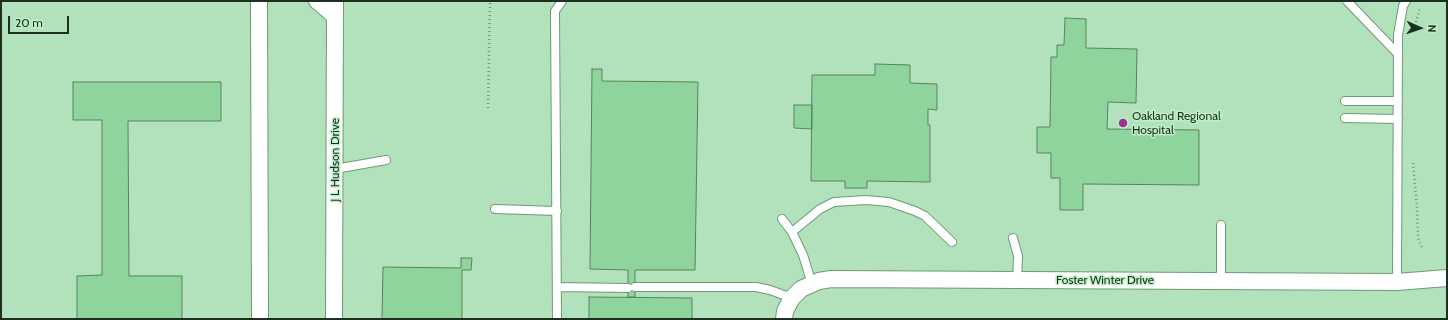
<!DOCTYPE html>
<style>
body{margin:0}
#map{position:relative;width:1448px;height:320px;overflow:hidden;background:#b2e2bb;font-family:Cabin,sans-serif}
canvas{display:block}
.frame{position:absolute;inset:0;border:2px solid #1c2f20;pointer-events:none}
.north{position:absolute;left:1400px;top:8px;width:40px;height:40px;-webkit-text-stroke:3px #bfefc8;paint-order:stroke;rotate:92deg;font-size:11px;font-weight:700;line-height:16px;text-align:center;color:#1c2f20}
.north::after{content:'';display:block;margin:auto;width:14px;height:18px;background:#1c2f20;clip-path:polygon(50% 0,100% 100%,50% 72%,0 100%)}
.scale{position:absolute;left:8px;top:16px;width:61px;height:18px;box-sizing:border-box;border:2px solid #1c2f20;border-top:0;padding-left:5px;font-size:12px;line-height:14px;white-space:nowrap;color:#1c2f20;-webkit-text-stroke:3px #bfefc8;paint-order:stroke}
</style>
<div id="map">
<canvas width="1448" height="320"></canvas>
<div class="frame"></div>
<div class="north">N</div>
<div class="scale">20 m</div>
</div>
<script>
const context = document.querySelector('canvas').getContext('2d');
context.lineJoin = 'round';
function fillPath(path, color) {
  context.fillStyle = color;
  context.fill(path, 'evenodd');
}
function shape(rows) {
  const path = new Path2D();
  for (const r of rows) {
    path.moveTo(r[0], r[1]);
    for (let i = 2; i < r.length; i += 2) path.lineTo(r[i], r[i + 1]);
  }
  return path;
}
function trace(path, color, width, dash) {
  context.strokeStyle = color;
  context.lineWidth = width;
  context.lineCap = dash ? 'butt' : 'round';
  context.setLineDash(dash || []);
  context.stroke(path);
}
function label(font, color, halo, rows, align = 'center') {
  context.font = font + ' Cabin,sans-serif';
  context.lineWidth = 3;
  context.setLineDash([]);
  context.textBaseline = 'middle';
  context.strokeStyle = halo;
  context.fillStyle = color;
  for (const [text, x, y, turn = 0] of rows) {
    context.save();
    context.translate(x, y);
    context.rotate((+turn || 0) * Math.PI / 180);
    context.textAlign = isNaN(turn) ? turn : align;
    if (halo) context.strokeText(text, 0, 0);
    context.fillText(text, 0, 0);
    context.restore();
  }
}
const building = shape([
 [1065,18,1086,19,1086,48,1137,49,1136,103,1108,102,1107,129,1199,130,1199,185,1083,184,1083,210,1060,210,1060,178,1051,178,1051,153,1037,153,1037,127,1050,127,1051,57,1057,57,1057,45,1064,45,1065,18],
 [875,64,910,65,910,83,937,84,937,110,928,109,928,125,930,125,930,182,867,181,867,188,845,188,845,181,811,181,812,75,875,75,875,64],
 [592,69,602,69,602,81,698,82,695,270,635,270,635,297,628,297,628,270,590,269,592,69],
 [73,82,221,82,221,121,128,121,129,276,182,276,182,319,77,319,77,276,102,275,102,120,73,120,73,82],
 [794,105,812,105,812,129,794,128,794,105],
 [461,258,472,258,471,270,462,270,462,319,382,319,383,267,461,268,461,258],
 [589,297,692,298,692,319,589,319,589,297]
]);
fillPath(building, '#8fd49d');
trace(building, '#578360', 1);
const lane = shape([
 [1347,1,1398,54],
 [1345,101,1398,101],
 [1345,118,1398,119],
 [335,169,386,160],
 [495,209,557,211],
 [782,219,792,232,803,255,812,284],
 [792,232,820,209,834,202,866,200,889,202,915,211,925,216,952,242],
 [1013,238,1018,256,1017,280],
 [1221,281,1221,225],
 [1397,282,1398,35,1403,6,1406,1],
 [557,287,628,288],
 [635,287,756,287,770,290,792,298],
 [557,319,555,11,562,1]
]);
const street = shape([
 [259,1,260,319],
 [317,1,320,3,334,16],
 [334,319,335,1],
 [784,319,785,311,792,298,801,289,819,281,831,279,1397,282,1447,278]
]);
trace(lane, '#6d9a76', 10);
trace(street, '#6d9a76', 18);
trace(shape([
 [1416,22,1420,8],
 [488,108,490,1],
 [1413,163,1417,207,1418,238,1422,247]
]), '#719578', 2.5, [1, 3]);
trace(lane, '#fff', 8);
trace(street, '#fff', 16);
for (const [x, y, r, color] of [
 [1123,123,5,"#993093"]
]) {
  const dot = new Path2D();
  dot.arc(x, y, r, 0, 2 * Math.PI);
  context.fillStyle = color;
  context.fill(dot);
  trace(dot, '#bfefc8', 1.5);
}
label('12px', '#1c2f20', '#bfefc8', [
 ["Oakland Regional",1132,116],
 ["Hospital",1132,130]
], 'left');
label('12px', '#1c2f20', '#bfefc8', [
 ["J L Hudson Drive",335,160,-90],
 ["Foster Winter Drive",1105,280]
]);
</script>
